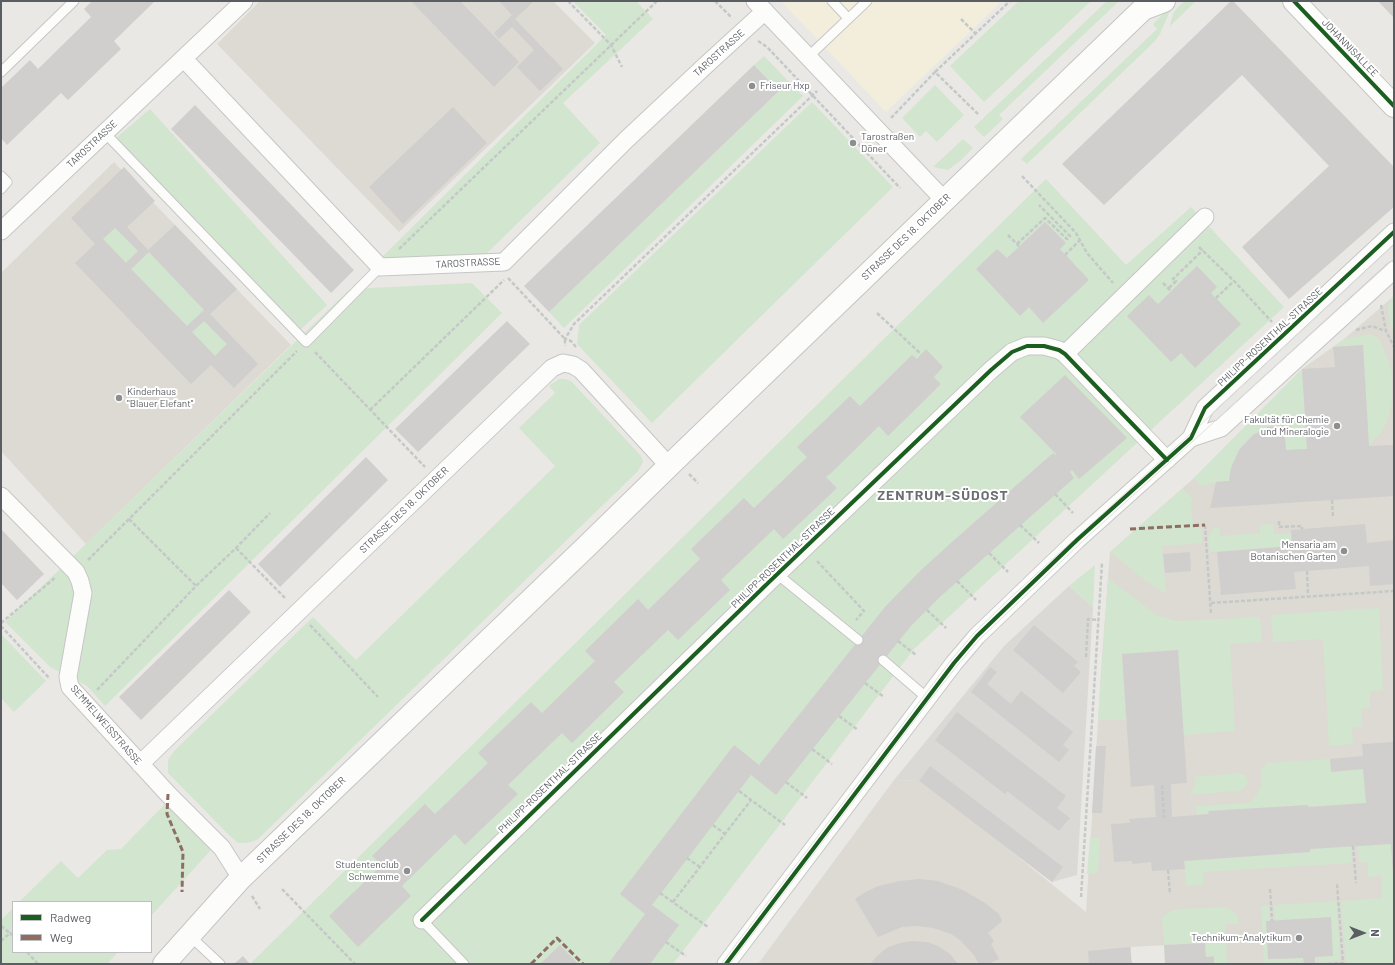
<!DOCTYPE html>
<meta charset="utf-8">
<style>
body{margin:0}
#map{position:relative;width:1395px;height:965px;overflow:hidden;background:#e9e8e4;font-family:Barlow,sans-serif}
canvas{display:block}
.frame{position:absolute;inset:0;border:2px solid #5a5d62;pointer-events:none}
.legend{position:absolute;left:12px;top:901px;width:140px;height:52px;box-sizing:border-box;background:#fff;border:1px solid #bdbec0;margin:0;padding:5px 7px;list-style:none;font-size:12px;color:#5a5d62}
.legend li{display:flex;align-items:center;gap:8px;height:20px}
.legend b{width:20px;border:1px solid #bdbec0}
.north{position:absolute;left:1343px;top:913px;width:40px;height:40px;-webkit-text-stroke:3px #fff;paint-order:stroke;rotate:90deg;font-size:11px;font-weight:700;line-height:16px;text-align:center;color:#5a5d62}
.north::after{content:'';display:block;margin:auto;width:14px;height:18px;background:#5a5d62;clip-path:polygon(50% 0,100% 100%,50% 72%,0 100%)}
</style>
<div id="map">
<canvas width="1395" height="965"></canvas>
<div class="frame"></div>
<ul class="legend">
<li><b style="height:5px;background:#1b5e20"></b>Radweg</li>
<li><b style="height:5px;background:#8d6e63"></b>Weg</li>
</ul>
<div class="north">N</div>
</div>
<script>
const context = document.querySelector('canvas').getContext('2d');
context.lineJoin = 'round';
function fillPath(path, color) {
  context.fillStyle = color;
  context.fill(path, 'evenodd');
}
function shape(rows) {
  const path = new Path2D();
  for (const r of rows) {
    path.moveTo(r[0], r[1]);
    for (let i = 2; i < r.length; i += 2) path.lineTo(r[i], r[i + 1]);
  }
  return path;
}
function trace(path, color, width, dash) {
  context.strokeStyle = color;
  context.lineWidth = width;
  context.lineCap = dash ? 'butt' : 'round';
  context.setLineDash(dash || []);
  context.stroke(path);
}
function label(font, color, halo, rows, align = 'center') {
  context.font = font + ' Barlow,sans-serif';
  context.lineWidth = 4;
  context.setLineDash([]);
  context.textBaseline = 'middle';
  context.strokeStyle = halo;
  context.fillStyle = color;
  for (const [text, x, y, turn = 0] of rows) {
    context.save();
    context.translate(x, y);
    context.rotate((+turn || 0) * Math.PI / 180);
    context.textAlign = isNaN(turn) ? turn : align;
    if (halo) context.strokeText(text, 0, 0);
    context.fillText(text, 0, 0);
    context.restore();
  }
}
fillPath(shape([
 [781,1,1002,1,886,112]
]), '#f3eedc');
fillPath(shape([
 [1069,586,1093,607,1077,875,1052,882,919,781,894,780,1004,646]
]), '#dbd9d5');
fillPath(shape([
 [260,1,553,1,595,43,399,232,217,44],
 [114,162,291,345,86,544,1,451,1,273],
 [1394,296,1394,964,1214,964,1214,956,1206,957,1205,943,1131,947,1131,964,758,964,894,780,919,781,1006,847,1086,912,1102,657,1110,552,1194,478,1302,369,1344,339]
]), '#dddad3');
fillPath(shape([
 [573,1,636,1,653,19,563,103,600,143,486,254,387,262,382,257,606,35],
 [1019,1,1091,1,984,102,950,66],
 [1107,1,1119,1,999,115,1003,119,984,137,974,127],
 [1185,1,1196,1,1170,26,1171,21,1174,12,1178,7],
 [1171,8,1160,34,1155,41,1027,164,1021,159,1157,29,1153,24,1164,13],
 [764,56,803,96,564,328,549,312,779,91,754,65],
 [935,85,964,115,937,142,926,131,920,137,902,118],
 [812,102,893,187,652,423,577,344,579,325],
 [150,109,327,305,299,331,116,138],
 [963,139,973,148,960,161,948,170,933,167],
 [1046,179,1126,265,1191,207,1284,307,914,649,673,964,250,964],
 [115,228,138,251,126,263,103,239],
 [149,252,204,310,187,326,131,269],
 [472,283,502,313,105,706,87,686,50,667,5,622,350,289],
 [1394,296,1394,332,1392,331,1390,324,1388,306,1391,299],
 [204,321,227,344,215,356,192,332],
 [1371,334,1378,338,1381,343,1390,364,1392,379,1392,394,1391,408,1387,422,1381,433,1369,446,1363,345,1333,347,1344,339],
 [1302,369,1307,449,1286,450,1284,425,1268,427,1253,435,1239,450,1231,468,1229,481,1216,482,1201,486,1194,478],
 [559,379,564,379,571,381,641,456,643,462,638,471,257,840,247,843,238,843,227,833,168,773,168,760,174,751,313,617,356,660,555,466,519,428,555,393,549,386],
 [1183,488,1193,499,1191,503,1191,512,1194,523,1202,531,1202,543,1162,546,1166,594,1146,581,1110,552],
 [1273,524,1274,534,1291,533,1292,546,1210,552,1208,537,1214,528,1220,527,1220,536,1260,533,1260,525],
 [1095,565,1093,607,1069,586],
 [1108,578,1158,616,1178,621,1260,617,1262,642,1230,644,1235,731,1183,735,1178,650,1122,654,1126,720,1098,720],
 [1379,608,1383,690,1370,691,1370,707,1361,709,1362,726,1352,727,1353,744,1329,746,1323,639,1273,642,1271,615],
 [1,634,46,681,14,712,1,698],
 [1330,759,1331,772,1363,769,1366,803,1308,807,1307,805,1209,811,1209,814,1197,815,1196,806,1248,803,1256,796,1261,785,1261,771,1266,763],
 [1238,773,1245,775,1248,782,1243,790,1191,795,1191,791,1196,785,1195,777],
 [166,803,211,850,151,916,151,902,19,902,61,861,78,878,107,850,121,849],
 [1090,838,1100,838,1098,873,1087,874],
 [1391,844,1394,890,1394,964,1346,964,1341,901,1382,898,1381,876,1368,877,1368,862,1359,862,1358,846],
 [1351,846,1352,863,1203,872,1203,885,1186,886,1184,861,1310,852,1310,849],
 [1337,901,1340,960,1315,962,1315,957,1275,921,1274,905],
 [1269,905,1270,921,1266,921,1268,959,1303,958,1303,961,1264,963,1261,906],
 [1224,907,1231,910,1237,915,1239,923,1225,924,1227,964,1214,964,1214,956,1206,957,1205,943,1164,945,1162,918,1169,912,1179,909],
 [13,908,13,952,118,952,107,964,1,964,1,920]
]), '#d2e5cf');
fillPath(shape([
 [92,1,155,1,114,41,121,49,68,100,61,93,7,145,1,138,1,88,30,60,38,69,91,17,84,9],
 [411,1,460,1,519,62,494,87],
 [499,1,534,1,515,19,563,69,540,91,517,67,534,50,512,27,499,39,494,33,512,15],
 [1231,1,1233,1,1394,167,1394,207,1289,299,1242,247,1329,166,1242,75,1104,205,1062,164],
 [1378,1,1394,1,1394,18],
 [754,65,779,91,549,312,524,286],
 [195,105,354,270,331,293,171,129],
 [453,107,487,143,403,224,369,187],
 [124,167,155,201,127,227,148,250,175,225,237,289,210,314,258,364,234,388,211,365,191,384,75,263,95,244,71,218],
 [115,228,138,251,126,263,103,239],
 [149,252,204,310,187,326,131,269],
 [204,321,227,344,215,356,192,332],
 [1045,222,1066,243,1060,249,1089,280,1043,323,1029,307,1020,316,976,269,997,249,1007,258],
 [1197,266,1217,287,1211,293,1241,324,1195,368,1181,353,1171,362,1127,316,1149,295,1158,304],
 [507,321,530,344,418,452,395,429],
 [1363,345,1369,446,1394,445,1394,496,1210,508,1216,482,1229,481,1231,468,1239,450,1253,435,1268,427,1284,425,1286,450,1307,449,1302,369,1335,367,1333,347],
 [926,349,943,367,934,377,941,384,888,436,879,426,831,473,826,477,837,488,783,539,774,529,721,580,730,590,678,640,668,630,614,682,624,692,572,743,562,733,508,785,518,794,465,845,455,834,402,886,411,896,358,947,329,916,382,865,372,856,425,804,435,814,488,763,478,753,531,702,542,713,595,661,585,651,638,599,648,610,700,559,691,549,744,498,754,508,807,457,797,447,850,396,860,406,912,355,917,359],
 [1065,375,1127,438,1079,479,1072,470,1070,472,1074,478,941,596,910,627,776,795,751,775,652,905,679,925,650,964,608,964,645,914,620,894,734,745,759,765,885,607,919,572,952,542,1053,453,1055,455,1056,454,1020,417],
 [366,457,388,480,280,587,258,564],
 [1365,524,1367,543,1394,540,1394,584,1370,586,1369,566,1294,572,1296,589,1221,595,1217,552,1292,546,1291,530],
 [1,529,44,574,17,600,1,583],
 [1190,552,1191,571,1165,573,1163,554],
 [229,590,251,612,141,720,119,697],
 [1034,625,1078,662,1074,666,1081,672,1063,693,1013,650],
 [1178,650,1187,783,1171,784,1172,817,1209,814,1208,811,1308,805,1308,807,1366,803,1363,769,1331,772,1330,759,1363,756,1362,744,1394,742,1394,873,1393,873,1391,844,1310,849,1310,852,1184,861,1185,869,1152,871,1151,862,1132,864,1132,861,1114,862,1111,824,1130,823,1129,819,1156,817,1154,785,1131,787,1122,654],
 [990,667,997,672,987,684,1011,704,1021,691,1073,732,1063,745,1069,750,1059,762,971,692],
 [957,712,1066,796,1057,808,1070,818,1059,831,1007,791,1005,794,935,740],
 [1096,746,1106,746,1102,813,1092,813],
 [930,766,1063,867,1052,882,919,781],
 [919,879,938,881,963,890,985,903,999,914,1002,921,988,933,994,941,991,944,999,959,988,964,979,964,974,955,960,940,951,934,933,928,918,926,902,927,878,937,855,899,862,894,878,886,900,881],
 [1331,917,1333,956,1315,957,1315,964,1304,964,1303,958,1268,959,1266,921],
 [913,941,927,942,938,946,950,954,958,964,870,964,878,955,888,947,900,943],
 [1205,943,1206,957,1214,956,1214,964,1165,964,1164,945],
 [560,945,578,964,540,964],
 [1130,947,1132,964,1089,964,1088,951],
 [243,956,250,964,234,964]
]), '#d0cfcd');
const service = shape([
 [832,1,848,18],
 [808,57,867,1],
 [1,72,74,1],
 [104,132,306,342,380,267],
 [1,176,7,182,1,189],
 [777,574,858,640],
 [883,660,927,698],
 [422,920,464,964],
 [190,936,220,964]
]);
const minor = shape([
 [755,1,945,201],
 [184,59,380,267,504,262,626,140,706,65,765,11],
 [1,231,244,1],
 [1065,354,1205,217],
 [1191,438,1221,428,1394,270],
 [1,496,76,572,80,581,83,593,68,677,70,687,168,794,222,848,241,878],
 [140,764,552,368,563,363,573,365,581,370,669,466],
 [422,920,769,582,991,370,1012,352,1027,346,1044,346,1059,350,1065,354,1167,460],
 [726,964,954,663,977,636,1077,540,1191,438,1205,408,1394,232]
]);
const tertiary = shape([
 [1294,1,1394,106]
]);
const secondary = shape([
 [164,964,241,878,587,546,675,460,1143,9,1164,1]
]);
trace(service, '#c6c6c6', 11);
trace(minor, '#c6c6c6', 19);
trace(tertiary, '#c6c6c6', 24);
trace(secondary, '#c5c5c4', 24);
trace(shape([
 [568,1,611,45,622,67],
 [715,1,732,18],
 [961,19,976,34],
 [758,41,767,47,900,188],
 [935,72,1010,1],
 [891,118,935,72,978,114],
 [1022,176,1076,233,1087,253,1113,283],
 [1008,235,1019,246],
 [1017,244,1045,218,1067,239,1070,236,1039,205],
 [1199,247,1234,281,1272,322],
 [399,249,657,1],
 [1065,255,1080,240],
 [508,278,565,339,565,346],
 [1163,283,1171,291],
 [1169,288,1176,281,1173,279,1203,250],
 [1216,298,1234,281],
 [1381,305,1386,331,1394,347],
 [877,313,921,354],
 [1356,330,1372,326,1385,331],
 [576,347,571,341,565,339,574,324,817,91],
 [315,352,425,467],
 [370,410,504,280],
 [689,474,698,483],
 [1055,494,1073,513],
 [1332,500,1333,517],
 [129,519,196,586],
 [1279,521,1279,527,1302,526,1302,529],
 [1020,525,1039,543],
 [1205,525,1211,614],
 [236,548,286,599],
 [989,553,1008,572],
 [88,560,297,351],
 [817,561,864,611,856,620],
 [1307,571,1308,596],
 [957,581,976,600],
 [1211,603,1394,591],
 [927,610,946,628],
 [1,623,56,577],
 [310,625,378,697],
 [1,626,50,679],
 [898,641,916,655],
 [1086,657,1088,619,1098,620],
 [865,683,884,697],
 [97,690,196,586,236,548,270,513],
 [839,716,858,730],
 [812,749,832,764],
 [786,782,807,798],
 [1162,785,1164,818],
 [739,791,785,825],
 [713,825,725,834],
 [1353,846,1356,883],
 [687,858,700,867],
 [1168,870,1170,894],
 [282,889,355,964],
 [1270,889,1272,921],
 [660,893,708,927],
 [252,896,260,909],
 [1081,897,1102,563],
 [673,902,751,800],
 [1,926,10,933],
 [1,941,10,933,13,936],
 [666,942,686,956],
 [27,952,38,964],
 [1328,964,1343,963,1337,884]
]), '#c4c9c7', 2.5, [4, 2]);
trace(service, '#fcfcfb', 9);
trace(minor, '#fcfcfb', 17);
trace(tertiary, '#fcfcfb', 22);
trace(secondary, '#fcfcfb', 22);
trace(shape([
 [721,964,951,660,974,633,1009,599,1211,415,1394,245],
 [730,964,930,700,957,666,980,639,1085,539,1394,259]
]), '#e0e1e1', 1);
trace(shape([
 [1130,529,1205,525],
 [168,794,167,814,183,852,182,892],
 [531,964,557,938,583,964]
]), '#8d6e63', 3, [6, 3]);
trace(shape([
 [1294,1,1394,106],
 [422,920,769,582,991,370,1012,352,1027,346,1044,346,1059,350,1065,354,1167,460],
 [726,964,954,663,977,636,1077,540,1191,438,1205,408,1394,232]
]), '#1b5e20', 4);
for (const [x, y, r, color] of [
 [752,86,4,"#8c8e90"],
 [853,143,4,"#8c8e90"],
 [119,398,4,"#8c8e90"],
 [1337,426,4,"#8c8e90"],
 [1344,551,4,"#8c8e90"],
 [407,871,4,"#8c8e90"],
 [1299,938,4,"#8c8e90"]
]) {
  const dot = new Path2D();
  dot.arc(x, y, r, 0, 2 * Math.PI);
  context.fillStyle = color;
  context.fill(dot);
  trace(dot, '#fff', 1.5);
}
label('10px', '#5a5d62', '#fff', [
 ["JOHANNISALLEE",1350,48,46],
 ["TAROSTRASSE",719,53,-42],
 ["TAROSTRASSE",92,144,-43],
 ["STRASSE DES 18. OKTOBER",906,237,-44],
 ["TAROSTRASSE",468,263,-3],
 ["PHILIPP-ROSENTHAL-STRASSE",1270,337,-43],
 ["STRASSE DES 18. OKTOBER",404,510,-44],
 ["PHILIPP-ROSENTHAL-STRASSE",783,558,-44],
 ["SEMMELWEISSTRASSE",106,725,49],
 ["PHILIPP-ROSENTHAL-STRASSE",550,783,-44],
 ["STRASSE DES 18. OKTOBER",301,820,-44]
]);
label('10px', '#5a5d62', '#fff', [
 ["Friseur Hxp",760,86,"left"],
 ["Tarostraßen",861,137,"left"],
 ["Döner",861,149,"left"],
 ["Kinderhaus",127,392,"left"],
 ["\"Blauer Elefant\"",127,404,"left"],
 ["Fakultät für Chemie",1329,420],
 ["und Mineralogie",1329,432],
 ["Mensaria am",1336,545],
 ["Botanischen Garten",1336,557],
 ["Studentenclub",399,865],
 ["Schwemme",399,877],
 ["Technikum-Analytikum",1291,938]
], 'right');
context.letterSpacing = '1px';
label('bold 14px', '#6b6f74', '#fff', [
 ["ZENTRUM-SÜDOST",943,495]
]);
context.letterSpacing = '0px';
</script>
